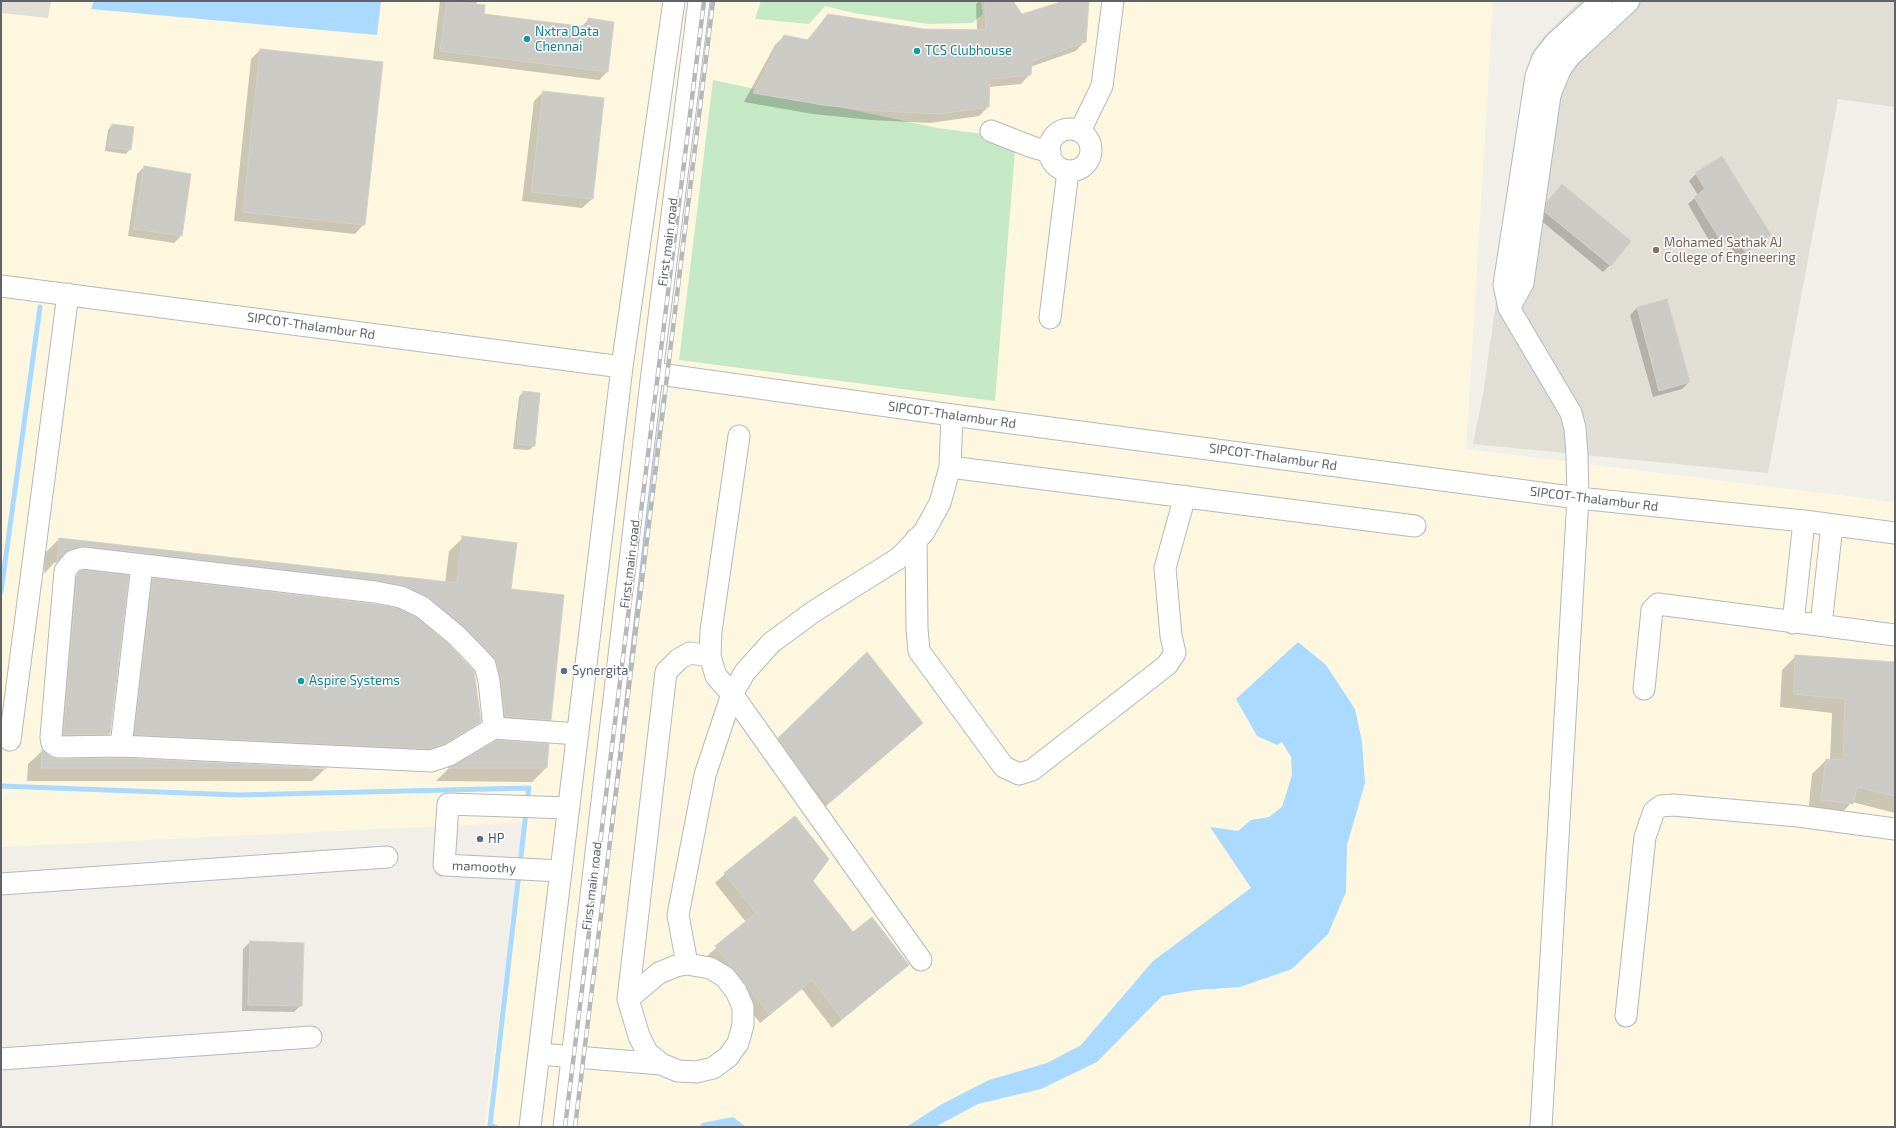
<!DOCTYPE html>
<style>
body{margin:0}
#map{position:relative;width:1896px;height:1128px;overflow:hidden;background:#f1efe8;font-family:"Exo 2",sans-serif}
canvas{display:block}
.frame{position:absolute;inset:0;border:2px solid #5f6368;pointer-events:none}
</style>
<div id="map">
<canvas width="1896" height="1128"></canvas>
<div class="frame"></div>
</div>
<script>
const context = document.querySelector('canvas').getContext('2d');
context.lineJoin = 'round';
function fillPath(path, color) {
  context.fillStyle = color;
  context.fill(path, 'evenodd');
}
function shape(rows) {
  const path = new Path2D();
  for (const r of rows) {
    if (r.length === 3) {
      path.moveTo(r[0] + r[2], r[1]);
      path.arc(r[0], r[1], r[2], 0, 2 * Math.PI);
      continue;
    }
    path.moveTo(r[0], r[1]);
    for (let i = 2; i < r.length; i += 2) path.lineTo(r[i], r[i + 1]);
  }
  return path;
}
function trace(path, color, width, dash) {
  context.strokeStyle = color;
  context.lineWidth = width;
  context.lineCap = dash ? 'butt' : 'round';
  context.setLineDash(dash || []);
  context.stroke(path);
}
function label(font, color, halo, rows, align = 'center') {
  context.font = font + ' "Exo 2",sans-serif';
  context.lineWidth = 3;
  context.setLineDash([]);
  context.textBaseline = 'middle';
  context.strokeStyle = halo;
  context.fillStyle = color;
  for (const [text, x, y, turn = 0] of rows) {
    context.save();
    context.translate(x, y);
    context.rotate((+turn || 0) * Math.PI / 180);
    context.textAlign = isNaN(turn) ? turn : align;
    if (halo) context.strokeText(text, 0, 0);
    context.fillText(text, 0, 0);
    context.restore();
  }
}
fillPath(shape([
 [1,1,1493,1,1466,449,1895,502,1895,1127,484,1127,526,822,1,847]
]), '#fef7e0');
fillPath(shape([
 [1,1,51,1,48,18,1,13],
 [1580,1,1895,1,1895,107,1838,99,1768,473,1473,444,1483,394,1531,54,1544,36]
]), '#e1ded6');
fillPath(shape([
 [761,1,981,1,983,14,972,23,928,24,854,13,825,6,809,24,755,19],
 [713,80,937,128,1016,138,995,401,679,360]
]), '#c5e8c5');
fillPath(shape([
 [94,1,381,1,377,35,91,9],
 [1298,642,1326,665,1355,709,1362,742,1365,783,1347,845,1346,892,1328,934,1292,969,1240,987,1196,990,1162,996,1097,1062,1041,1089,978,1104,935,1127,906,1127,942,1104,989,1080,1047,1063,1081,1045,1153,961,1251,888,1210,827,1238,831,1251,820,1269,817,1282,807,1292,775,1291,757,1282,742,1277,745,1257,736,1236,699],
 [733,1117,746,1127,700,1127,702,1123]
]), '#aadaff');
fillPath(shape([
 [440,1,477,1,476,5,483,15,581,27,589,19,607,72,599,80,433,59],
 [979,1,1012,1,1021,15,1067,1,1088,1,1085,41,1076,51,1030,67,1030,74,1021,84,989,87,988,107,979,116,930,123,871,120,813,114,744,102,775,45,784,36,806,41,829,15,923,30,977,30,976,4],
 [260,50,364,224,355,234,234,221,251,59],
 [543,92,592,199,582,208,522,201,534,101],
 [112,125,130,149,126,154,105,151,108,130],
 [144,167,181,236,174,243,128,236,137,174],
 [1696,174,1770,235,1763,242,1737,258,1727,241,1714,249,1688,204,1698,195,1689,181],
 [1562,185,1610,265,1603,272,1539,219,1540,210],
 [1666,300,1689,382,1682,389,1653,397,1630,315,1637,308],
 [523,392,534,446,529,450,513,449,519,397],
 [463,538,510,590,551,720,537,733,492,730,480,670,416,611,389,599,70,559,54,563,44,574,45,553,59,539,445,583,449,551],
 [81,572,109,734,95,748,50,748,66,587],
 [153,579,480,721,467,735,430,757,122,747,140,592],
 [1796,656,1895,663,1895,813,1852,802,1838,817,1808,814,1812,774,1826,760,1830,760,1832,713,1780,707,1782,670],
 [922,723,819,812,770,748,779,739],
 [497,741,546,768,532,782,436,781,448,769],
 [42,751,51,758,58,760,121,759,325,769,312,781,27,781,28,764],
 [725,874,812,881,853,933,908,965,832,1028,802,989,760,1023,707,956,746,922,715,883],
 [250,942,301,1005,294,1012,242,1011,243,949],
 [119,1126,135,1127,118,1127]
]), '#0003');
trace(shape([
 [1,592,40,307],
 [622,721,664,399],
 [1,786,239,795,529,788,527,802],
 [520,865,526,812],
 [495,1127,490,1125,519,873]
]), '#aadaff', 5);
const building = shape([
 [447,1,485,5,484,14,587,27,588,18,614,22,608,72,440,51,447,1],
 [985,1,1013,1,1022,14,1064,1,1089,1,1086,42,1032,61,1031,75,990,79,989,107,940,114,881,111,823,105,753,93,784,35,808,40,828,14,923,29,986,30,985,1],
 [260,49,383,62,365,225,243,212,260,49],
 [543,91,604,98,593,199,531,192,543,91],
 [112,124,134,127,131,150,109,147,112,124],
 [1722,156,1771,235,1745,252,1734,235,1722,243,1694,197,1705,189,1695,173,1722,156],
 [144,166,191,174,182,236,134,229,144,166],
 [1562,184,1631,241,1611,266,1545,212,1547,202,1562,184],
 [1667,299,1690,382,1659,391,1637,307,1667,299],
 [523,391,540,393,535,446,517,444,523,391],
 [462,536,517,543,511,589,564,595,551,720,505,717,501,678,494,657,465,627,430,598,403,585,376,580,84,546,69,550,57,562,59,538,457,583,462,536],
 [84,570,129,575,110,734,63,735,77,576,80,571,84,570],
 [153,578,373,604,397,608,416,617,448,644,474,671,481,722,444,744,429,749,134,735,153,578],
 [867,652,923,723,829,803,806,778,778,738,867,652],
 [1795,655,1895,662,1895,796,1857,787,1853,804,1821,800,1826,759,1843,760,1845,699,1794,694,1795,655],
 [497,740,549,744,547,768,448,768,497,740],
 [42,750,51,757,58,759,121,758,327,768,41,768,42,750],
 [795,816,829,859,813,881,853,932,872,917,909,965,842,1019,812,980,769,1014,715,946,756,913,724,873,795,816],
 [250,941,304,943,302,1006,248,1005,250,941]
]);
fillPath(building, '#cccac5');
trace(building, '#d6d1c6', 1);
const minor = shape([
 [1070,150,21],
 [991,131,1032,147,1050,152],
 [1080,131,1102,86,1113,1],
 [1,286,622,367],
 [1509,308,1523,283,1550,95,1555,82,1561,68,1570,56,1629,1],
 [1050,318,1068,171],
 [652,373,952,415,1578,498,1804,521,1895,533],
 [739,436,711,631,710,656,716,676,732,694,921,960],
 [950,467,1415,526],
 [916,539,917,629,919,651,1004,767,1019,774,1032,770,1167,665,1175,653,1171,636,1165,568,1185,496],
 [1793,623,1804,521],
 [1821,625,1832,525],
 [1644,689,1652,610,1658,604,1895,635],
 [494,728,489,681,485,665,456,635,422,607,401,597,375,592,83,558,73,561,65,571,51,737,52,743,58,747,121,746,431,761,449,755,494,728,578,734],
 [10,740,68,294],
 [121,746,142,565],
 [561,871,444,865,448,804,569,808],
 [1,884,387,857],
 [687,964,678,915,705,775,732,694,745,672,771,643,813,612,899,558,924,532,940,503,950,467,952,415],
 [687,964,710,968,725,977,736,991,743,1007,743,1025,738,1043,728,1057,713,1068,696,1072,678,1071,661,1064,647,1052,639,1036,628,999,659,973,676,966,687,964],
 [628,999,666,672,679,659,690,653,710,656],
 [1626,1016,1645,837,1654,811,1661,806,1673,805,1798,816,1895,829],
 [539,1054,661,1064],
 [1,1059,311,1037],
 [530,1127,622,367,674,1],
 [564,1127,652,373,699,1],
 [1541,1127,1578,498,1577,455,1575,428,1571,413,1509,308,1504,285,1536,76,1543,58,1555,43,1601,1]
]);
trace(minor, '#b5b8bc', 23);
trace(minor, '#fff', 21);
const rail = shape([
 [565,1127,704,1],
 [575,1127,713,1]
]);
trace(rail, '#b6b7b8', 4.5);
trace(rail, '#fff', 3, [9]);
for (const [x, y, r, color] of [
 [527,39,4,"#0f9aa8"],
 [917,51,4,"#0f9aa8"],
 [1656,250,4,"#8d6e63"],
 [564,671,4,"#5c6f8a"],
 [301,681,4,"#0f9aa8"],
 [480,839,4,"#5c6f8a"]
]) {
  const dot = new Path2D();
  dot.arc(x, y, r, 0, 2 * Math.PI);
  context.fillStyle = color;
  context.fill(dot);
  trace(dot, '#fff', 1.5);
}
label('13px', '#0d838f', '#fff', [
 ["Nxtra Data",535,32],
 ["Chennai",535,47],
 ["TCS Clubhouse",925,51],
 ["Aspire Systems",309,681]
], 'left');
label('13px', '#5f6368', '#fff', [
 ["First main road",668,242,-83],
 ["SIPCOT-Thalambur Rd",311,326,8],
 ["SIPCOT-Thalambur Rd",952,415,8],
 ["SIPCOT-Thalambur Rd",1273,457,8],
 ["SIPCOT-Thalambur Rd",1594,499,7],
 ["First main road",630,564,-83],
 ["mamoothy",484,867,3],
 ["First main road",592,886,-83]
]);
label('13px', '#785e54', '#fff', [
 ["Mohamed Sathak AJ",1664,243],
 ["College of Engineering",1664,258]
], 'left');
label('13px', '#4e5e75', '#fff', [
 ["Synergita",572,671],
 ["HP",488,839]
], 'left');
</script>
